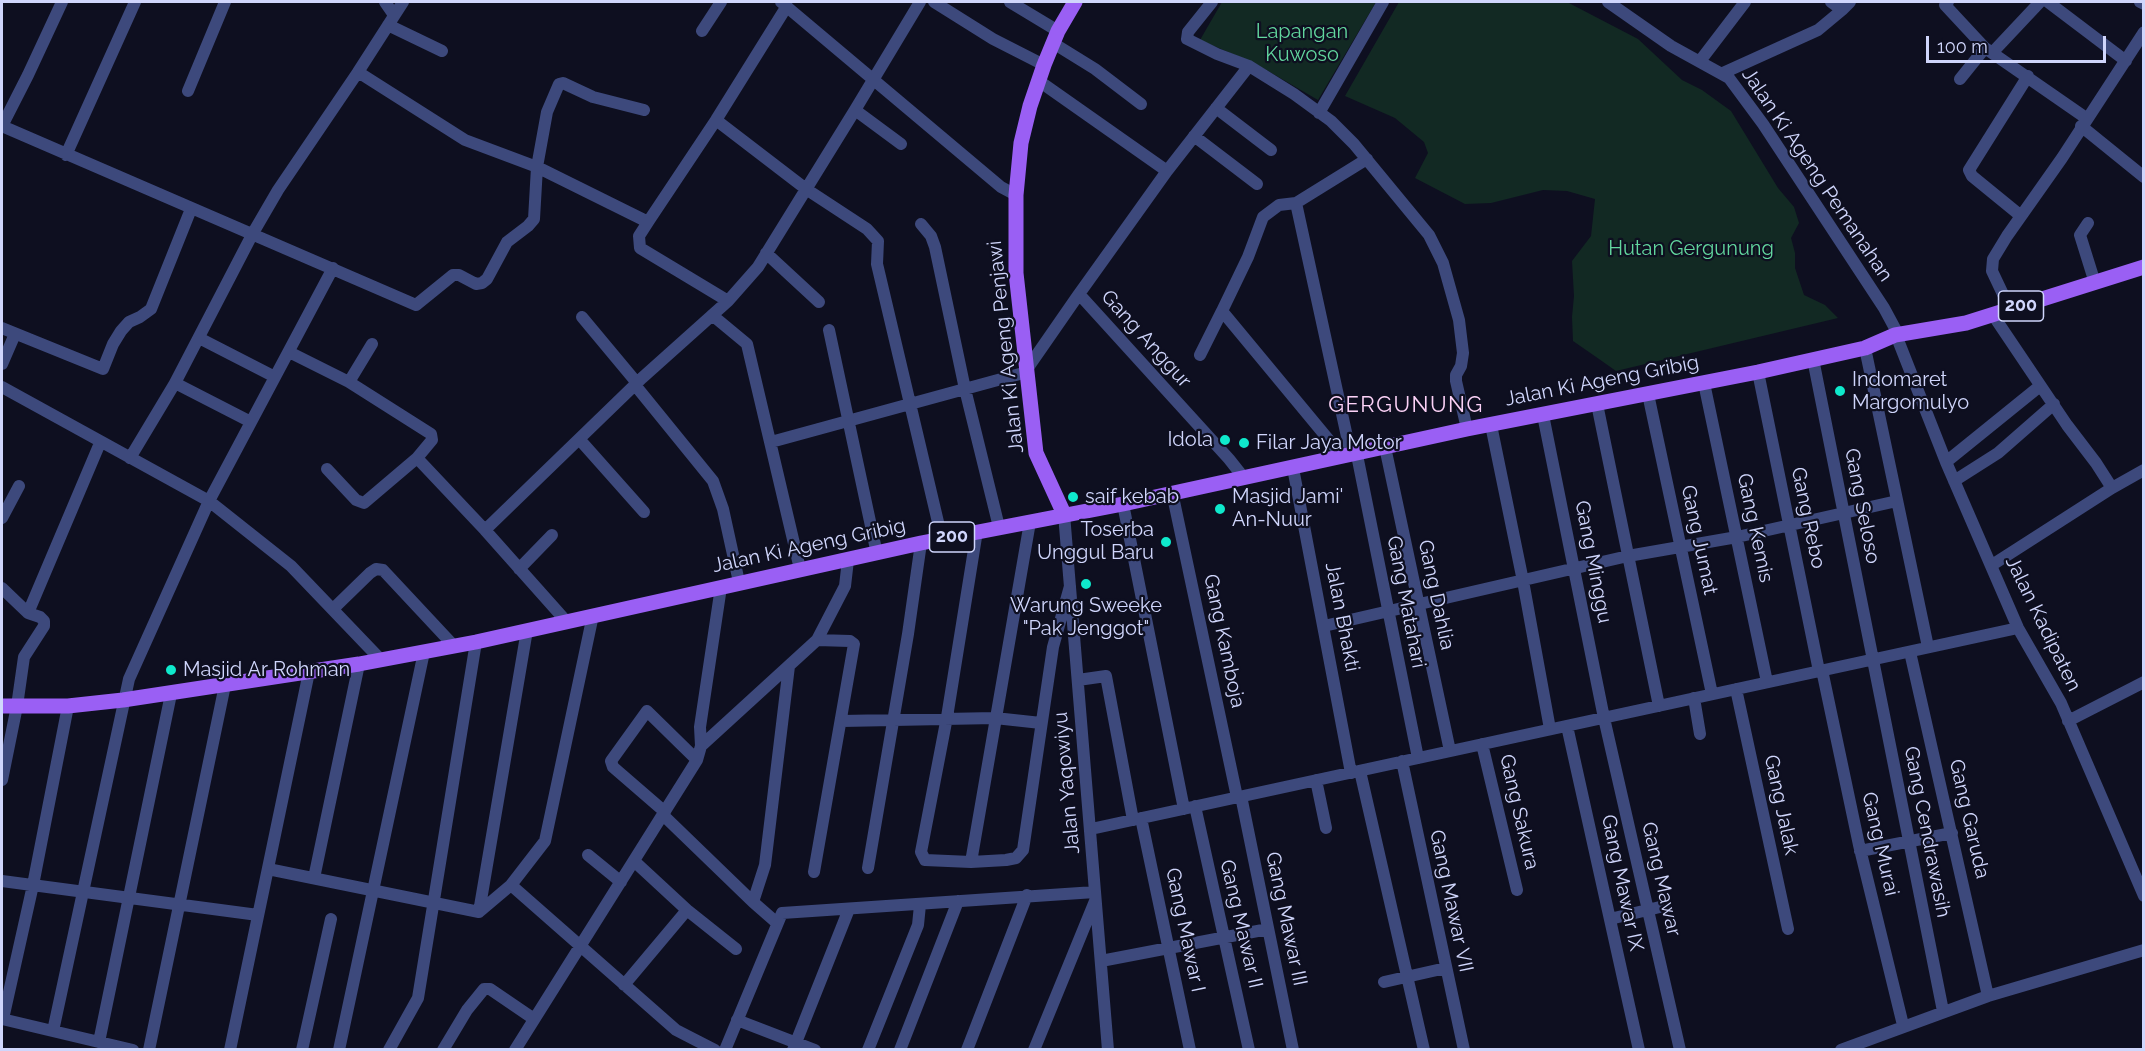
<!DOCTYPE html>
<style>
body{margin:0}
#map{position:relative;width:2145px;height:1051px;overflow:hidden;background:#0e0f20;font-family:Raleway,sans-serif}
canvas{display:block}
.frame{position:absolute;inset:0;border:3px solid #d0d6fc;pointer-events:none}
.scale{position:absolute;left:1926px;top:36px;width:180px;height:27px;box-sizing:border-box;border:3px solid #d0d6fc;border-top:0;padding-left:8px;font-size:18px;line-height:21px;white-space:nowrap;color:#d0d6fc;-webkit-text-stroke:4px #0e0f20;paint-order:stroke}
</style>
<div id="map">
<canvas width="2145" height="1051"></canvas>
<div class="frame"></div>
<div class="scale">100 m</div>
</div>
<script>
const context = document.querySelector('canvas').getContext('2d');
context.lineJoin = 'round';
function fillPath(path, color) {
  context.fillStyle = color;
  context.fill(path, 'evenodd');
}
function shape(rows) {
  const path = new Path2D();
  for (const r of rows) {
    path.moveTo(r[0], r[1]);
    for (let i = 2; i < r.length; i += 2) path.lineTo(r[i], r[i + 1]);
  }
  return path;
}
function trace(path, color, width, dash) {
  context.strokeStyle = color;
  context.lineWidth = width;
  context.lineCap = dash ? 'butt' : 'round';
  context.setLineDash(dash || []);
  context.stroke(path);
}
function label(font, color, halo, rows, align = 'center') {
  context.font = font + ' Raleway,sans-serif';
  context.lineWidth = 4.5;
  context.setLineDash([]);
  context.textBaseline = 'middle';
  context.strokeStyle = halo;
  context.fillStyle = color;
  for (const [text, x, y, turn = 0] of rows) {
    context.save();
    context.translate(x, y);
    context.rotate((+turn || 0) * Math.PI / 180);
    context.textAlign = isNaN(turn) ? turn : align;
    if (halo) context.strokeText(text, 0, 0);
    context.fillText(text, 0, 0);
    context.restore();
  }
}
fillPath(shape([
 [1222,2,1376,2,1318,100,1256,64,1200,40],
 [1399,2,1567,2,1638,39,1682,80,1702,90,1731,111,1778,188,1794,207,1799,223,1791,238,1795,253,1795,268,1804,295,1825,305,1838,318,1616,371,1599,359,1573,341,1572,317,1574,296,1572,261,1591,236,1595,199,1567,191,1543,190,1491,203,1465,204,1415,178,1428,153,1424,142,1395,118,1345,96]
]), '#122923');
trace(shape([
 [385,2,394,15],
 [781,2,1001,187,1016,195],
 [934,2,993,39,1044,65],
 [1010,2,1058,31],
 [1212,2,1188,32,1187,39,1217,54,1249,66,1294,94,1331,121,1354,144,1429,235,1443,263,1459,320,1463,353,1461,366,1456,375,1456,381,1467,429],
 [1608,2,1671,46,1729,78,1763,124,1884,308,1898,334],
 [1831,2,1842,10,1850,2],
 [1948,2,1945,5,1985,48,2086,118],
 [2048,2,2126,61],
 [2140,2,2144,4],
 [388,25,442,51],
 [702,31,721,2],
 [1053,43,1095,69,1141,104],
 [1992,53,2040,2],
 [1700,61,1745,2],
 [358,72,403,2],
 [1723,73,1818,30,1842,10],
 [1960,79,1985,48],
 [1039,81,1167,171],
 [188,91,225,2],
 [1216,108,1271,150],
 [855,110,901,144],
 [1319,113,1383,2],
 [716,120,806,189,867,229,878,241,877,264,942,539],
 [2,126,416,305,453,275,459,275,476,284,482,283,487,279,507,242,528,226,534,219,537,167,547,112,559,84,563,83,593,97,644,110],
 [2,126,28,75,62,2],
 [2081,126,2144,177],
 [1194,136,1257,184],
 [66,155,135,2],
 [1296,203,1351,455],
 [2021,216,1972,176,1969,170,2028,76],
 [648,222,716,120,787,6],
 [2088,223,2080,235,2095,283],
 [921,224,931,236,935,247,965,389,999,527],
 [766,253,819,302],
 [1079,294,1167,171,1249,66],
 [2010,309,1992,271,1993,259,2007,236,2062,158,2144,32],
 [712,315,747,344,800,569],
 [1993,315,2067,425,2096,463,2112,488],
 [582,317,637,383],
 [2,328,103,369,113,344,121,331,129,322,140,317,151,309,191,209],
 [829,330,877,554],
 [1896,335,1946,462,2018,628,2061,703,2144,896],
 [199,338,275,377],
 [1865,348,1928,647],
 [289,352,349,382,372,344],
 [1200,355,1222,311],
 [1813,359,1943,1011],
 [2,364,15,334],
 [1027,369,1079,294,1229,459,1244,478],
 [1758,372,1819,671],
 [349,382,431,434,432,440,417,458],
 [175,383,251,422],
 [1704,383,1767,682],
 [635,385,713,481,723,509,739,582],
 [2,387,209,501,291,566,381,660],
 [1648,394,1712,694],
 [1597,404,1659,706],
 [1543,415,1604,718,1680,1050],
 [1491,425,1523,581,1550,729],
 [580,440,644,512],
 [771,442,1027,372],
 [1385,447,1450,751],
 [1357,455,1418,758],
 [1343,457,1222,311,1248,257,1263,217,1279,205,1296,203,1367,159],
 [130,458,175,383,253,233,278,190,358,72,465,140,537,167,648,222,639,236,640,248,728,301],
 [1946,462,2040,386],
 [1293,468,1351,773],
 [327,469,356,500,364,503,417,458,485,530,566,621],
 [1954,481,1998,453,2054,404],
 [1172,492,1237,797],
 [1123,504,1184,809],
 [1064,514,1108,1050],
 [2,518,19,486],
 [485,530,642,378,728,301,758,267,855,110,920,2],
 [977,531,947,717,921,852,925,860,971,862,1006,860,1016,858,1023,850,1053,647,1070,586],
 [1992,565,2112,488,2144,470],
 [519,569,552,535],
 [2,588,28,613,40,617,44,621,44,626,24,657,17,706,2,780],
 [333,609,370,573,376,569,383,570,454,646],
 [28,613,100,443],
 [1324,626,1628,556,1737,537,1897,501],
 [1910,652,1988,996],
 [1822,670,1859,845,1903,1025],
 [1078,680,1106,676,1133,820],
 [1736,689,1788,929],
 [1694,698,1700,734],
 [842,721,995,718,1041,723],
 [2068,721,2144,682],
 [1567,726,1639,1050],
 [1482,744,1517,890],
 [701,746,700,727,721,587],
 [1402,761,1464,1050],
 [1360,771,1424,1050],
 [1316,780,1326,828],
 [1241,796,1293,1050],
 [1195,806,1249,1050],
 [665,812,613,767,611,761,647,711,697,760],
 [663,815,753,902,777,923],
 [1141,818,1190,1050],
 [1091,829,2018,628],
 [1860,851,1952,833],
 [588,855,621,882],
 [634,861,687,910,736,949],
 [971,862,1030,522],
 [868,868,908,634,921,543],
 [268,869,479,912],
 [814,872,854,644,850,641,817,640],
 [314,878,359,664],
 [2,881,258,915],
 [511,885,676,1030,715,1050],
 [753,902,765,865,789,666],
 [479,912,511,885,545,841,593,615],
 [479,912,527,630],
 [1610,919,1664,906],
 [1101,961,1268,929],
 [1384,982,1446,968],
 [624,985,687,910],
 [2,1019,133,1050],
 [3,1019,33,885,68,706],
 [737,1020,815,1050],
 [53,1031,129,679,209,501,333,268],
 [99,1042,171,694],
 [149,1050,225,685],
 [230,1050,309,672],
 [302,1050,331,919],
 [339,1050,424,652],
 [389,1050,418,998,476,642],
 [443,1050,467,1010,484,989,490,989,534,1019],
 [515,1050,697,760,701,746,817,640,845,586,848,560],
 [725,1050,782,913,1095,892],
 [793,1050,849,909],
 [868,1050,918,925,920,905],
 [900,1050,958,901],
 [967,1050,1027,895],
 [1034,1050,1095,901],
 [1841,1050,1988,996,2144,950]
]), '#3d497c', 12);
trace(shape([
 [1064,514,1036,453,1016,273,1016,195,1021,143,1030,106,1044,65,1058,31,1075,2],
 [2,706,68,706,123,700,359,664,476,642,921,543,1123,504,1467,429,1758,372,1865,348,1895,335,1966,323,2144,267]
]), '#9a5ff4', 15);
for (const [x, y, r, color] of [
 [1840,391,6,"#0fe9cc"],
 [1225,440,6,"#0fe9cc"],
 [1244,443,6,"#0fe9cc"],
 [1073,497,6,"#0fe9cc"],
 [1220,509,6,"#0fe9cc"],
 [1166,542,6,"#0fe9cc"],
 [1086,584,6,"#0fe9cc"],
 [171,670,6,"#0fe9cc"]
]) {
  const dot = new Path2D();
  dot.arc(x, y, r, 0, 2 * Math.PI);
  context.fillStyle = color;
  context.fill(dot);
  trace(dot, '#0e0f20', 2);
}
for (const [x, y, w] of [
 [2021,306,45],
 [952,537,45]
]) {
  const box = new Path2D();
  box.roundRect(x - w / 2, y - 15, w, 30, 4.5);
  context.fillStyle = '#0e0f20';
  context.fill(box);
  trace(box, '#d0d6fc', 1.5);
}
label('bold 18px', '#d0d6fc', null, [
 ["200",2021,306],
 ["200",952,537]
]);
label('20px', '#62d79e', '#0e0f20', [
 ["Lapangan",1302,32],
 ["Kuwoso",1302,55],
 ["Hutan Gergunung",1691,249]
]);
label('20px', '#d0d6fc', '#0e0f20', [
 ["Jalan Ki Ageng Pemanahan",1817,175,56],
 ["Gang Anggur",1146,339,48],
 ["Jalan Ki Ageng Penjawi",1006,347,-96],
 ["Jalan Ki Ageng Gribig",1602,381,-11],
 ["Gang Seloso",1862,506,79],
 ["Gang Rebo",1808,518,78],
 ["Gang Kemis",1755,528,78],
 ["Gang Jumat",1699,540,78],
 ["Jalan Ki Ageng Gribig",809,546,-12],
 ["Gang Minggu",1593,562,79],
 ["Gang Dahlia",1436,595,78],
 ["Gang Matahari",1406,602,79],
 ["Jalan Bhakti",1342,617,79],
 ["Jalan Kadipaten",2043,624,64],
 ["Gang Kamboja",1224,641,78],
 ["Jalan Yaqowiyu",1067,783,-95],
 ["Gang Jalak",1781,805,78],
 ["Gang Sakura",1519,812,77],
 ["Gang Garuda",1969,819,77],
 ["Gang Cendrawasih",1927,832,79],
 ["Gang Murai",1880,844,77],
 ["Gang Mawar",1661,879,77],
 ["Gang Mawar IX",1622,883,78],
 ["Gang Mawar VII",1451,901,78],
 ["Gang Mawar III",1286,919,78],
 ["Gang Mawar II",1241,924,77],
 ["Gang Mawar I",1185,930,78]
]);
label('20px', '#d0d6fc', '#0e0f20', [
 ["Indomaret",1852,380],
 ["Margomulyo",1852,403],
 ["Idola",1213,440,"right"],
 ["Filar Jaya Motor",1256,443],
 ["saif kebab",1085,497],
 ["Masjid Jami'",1232,497],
 ["An-Nuur",1232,520],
 ["Toserba",1154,530,"right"],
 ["Unggul Baru",1154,553,"right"],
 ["Warung Sweeke",1086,606,"center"],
 ["\"Pak Jenggot\"",1086,629,"center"],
 ["Masjid Ar Rohman",183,670]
], 'left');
context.letterSpacing = '1.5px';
label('22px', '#fcd2f7', '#0e0f20', [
 ["GERGUNUNG",1406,405]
]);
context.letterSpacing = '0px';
</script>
